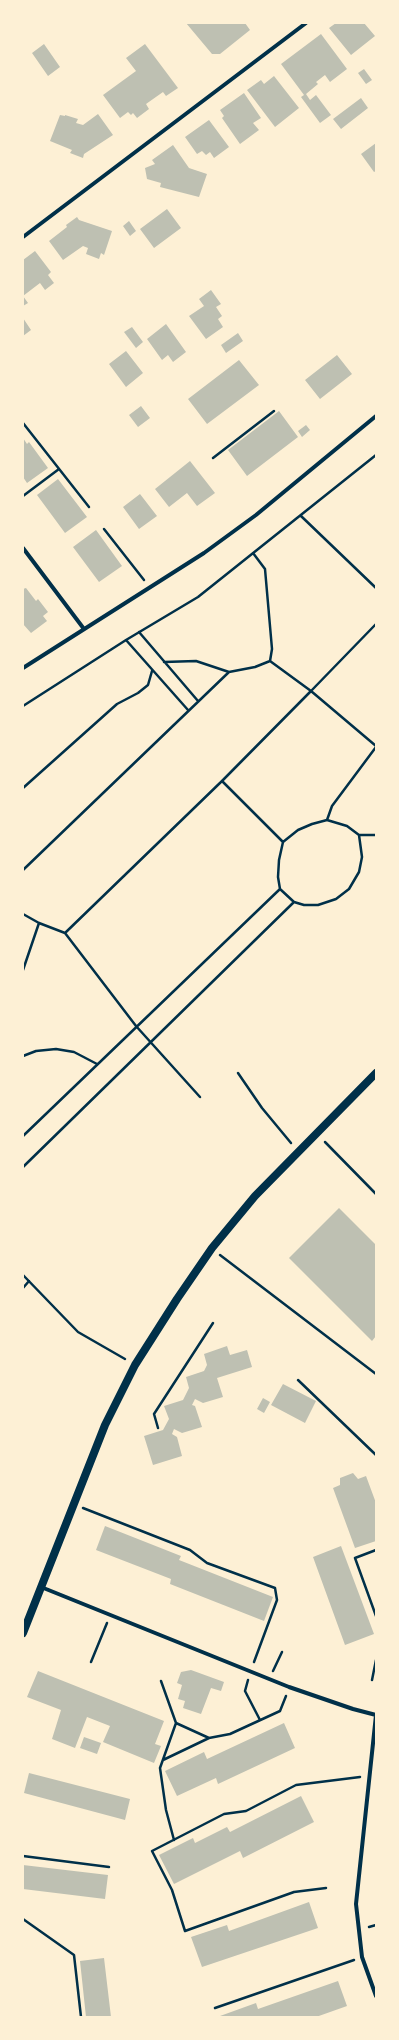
<!DOCTYPE html>
<style>
body{margin:0}
#map{position:relative;width:399px;height:2040px;overflow:hidden;background:#fdf0d5;font-family:"Sofia Sans Condensed",sans-serif}
canvas{display:block}
.frame{position:absolute;inset:0;border:24px solid #fdf0d5;pointer-events:none}
</style>
<div id="map">
<canvas width="399" height="2040"></canvas>
<div class="frame"></div>
</div>
<script>
const context = document.querySelector('canvas').getContext('2d');
context.lineJoin = 'round';
function fillPath(path, color) {
  context.fillStyle = color;
  context.fill(path, 'evenodd');
}
function shape(rows) {
  const path = new Path2D();
  for (const r of rows) {
    path.moveTo(r[0], r[1]);
    for (let i = 2; i < r.length; i += 2) path.lineTo(r[i], r[i + 1]);
  }
  return path;
}
function trace(path, color, width, dash) {
  context.strokeStyle = color;
  context.lineWidth = width;
  context.lineCap = dash ? 'butt' : 'round';
  context.setLineDash(dash || []);
  context.stroke(path);
}
fillPath(shape([
 [186,23,245,23,250,30,220,54,212,54],
 [336,23,364,23,375,36,351,55,329,28],
 [321,34,347,69,330,82,325,75,316,82,318,84,306,94,310,100,316,95,331,115,320,123,301,97,304,95,281,64],
 [44,44,60,67,48,76,32,53],
 [145,44,178,88,166,96,163,92,146,104,149,109,137,118,133,113,131,115,128,112,120,118,103,95,136,71,126,58],
 [364,69,372,80,366,84,358,73],
 [274,76,299,108,275,127,247,90,261,80,264,84],
 [244,93,261,118,253,123,259,130,240,144,222,118,224,116,220,110],
 [361,98,368,108,341,129,333,119],
 [98,114,113,135,84,154,83,158,70,153,72,150,50,141,60,115,65,116,65,115,78,119,76,123,83,125],
 [209,120,229,147,214,158,210,152,206,155,202,151,197,154,185,137],
 [376,143,376,171,374,172,361,154],
 [173,145,189,168,207,174,199,197,160,187,161,183,147,179,145,168,155,164,152,160],
 [167,209,181,228,154,248,140,229],
 [77,217,79,220,112,231,104,255,101,253,99,259,86,254,88,248,83,246,63,260,49,241,67,227,66,225],
 [129,221,136,231,130,236,123,226],
 [35,251,51,272,48,275,54,283,45,290,40,283,23,296,28,303,23,306,23,260],
 [211,290,221,304,216,307,222,316,218,319,223,327,206,339,189,316,204,306,199,299],
 [23,318,31,330,23,336],
 [166,324,186,352,173,362,168,355,162,360,147,339],
 [132,327,143,342,136,348,124,332],
 [238,333,243,341,226,353,221,345],
 [126,351,143,373,126,387,109,364],
 [337,355,352,374,320,399,305,380],
 [239,360,259,385,207,424,188,399],
 [141,406,150,418,138,427,129,415],
 [279,411,298,437,247,476,228,450],
 [306,425,310,430,302,437,298,431],
 [23,438,27,444,29,442,48,468,27,483,23,477],
 [190,461,215,493,197,506,187,493,169,507,155,489],
 [58,479,87,517,65,533,37,495],
 [140,494,157,516,139,529,123,507],
 [96,530,122,566,99,582,73,547],
 [26,588,36,601,38,599,48,612,43,616,47,621,31,633,23,624,23,589],
 [339,1208,376,1245,376,1336,372,1341,289,1258],
 [227,1346,230,1355,247,1350,252,1367,217,1378,223,1397,203,1403,195,1399,192,1405,195,1406,202,1427,182,1433,174,1429,172,1434,177,1437,182,1456,153,1465,144,1436,163,1430,169,1419,164,1406,183,1400,189,1388,186,1377,204,1371,207,1365,204,1354],
 [283,1384,316,1401,305,1423,271,1405],
 [263,1398,270,1402,264,1413,257,1409],
 [353,1473,358,1479,366,1476,376,1503,376,1541,355,1548,333,1488,340,1485,340,1478],
 [105,1526,181,1556,179,1560,273,1597,264,1621,170,1584,171,1579,96,1550],
 [341,1546,374,1634,345,1645,313,1557],
 [191,1670,224,1682,221,1691,211,1688,201,1714,183,1708,185,1701,178,1699,182,1685,177,1683,181,1672],
 [38,1671,164,1721,155,1744,161,1746,154,1763,103,1742,110,1726,87,1717,75,1748,52,1739,61,1710,27,1697],
 [284,1723,295,1748,218,1784,216,1778,177,1796,165,1771,204,1752,207,1759],
 [84,1737,101,1743,97,1754,80,1748],
 [29,1773,130,1799,125,1820,24,1793],
 [301,1796,314,1822,243,1858,240,1851,174,1884,159,1855,193,1838,195,1843,227,1827,230,1832],
 [23,1865,108,1875,105,1899,23,1889],
 [309,1902,318,1928,202,1967,191,1937,227,1925,229,1931],
 [104,1958,111,2017,86,2017,80,1961],
 [338,1981,347,2006,316,2017,220,2016,256,2003,258,2009]
]), '#bec0b2');
trace(shape([
 [23,423,89,507],
 [213,458,274,411],
 [23,496,59,469],
 [301,516,376,588],
 [104,529,144,580],
 [253,553,265,569,272,649,270,661],
 [139,632,198,701],
 [126,640,188,710],
 [164,662,196,661,229,672,255,667,270,661,311,691,376,624],
 [23,706,126,640,198,597,376,455],
 [222,781,311,691,376,746],
 [23,788,117,704,138,693,148,685,152,671],
 [327,820,332,806,376,747],
 [359,835,362,857,359,872,349,889,336,899,318,905,304,905,294,902,280,889,278,877,279,860,283,842,298,830,312,824,327,820,347,826,359,835,376,835],
 [23,870,229,672],
 [23,914,39,923,65,933,136,1026,200,1097],
 [65,933,222,781,283,842],
 [23,970,39,923],
 [23,1056,36,1051,56,1049,74,1052,97,1064],
 [238,1073,262,1108,291,1143],
 [23,1136,280,889],
 [325,1142,376,1194],
 [23,1167,294,902],
 [220,1255,376,1374],
 [23,1275,78,1332,125,1359],
 [23,1288,29,1281],
 [298,1380,376,1455],
 [158,1428,154,1414,213,1323],
 [83,1508,190,1550,207,1563,275,1588,277,1600,254,1662],
 [376,1550,355,1558,376,1616],
 [91,1662,107,1623],
 [273,1671,282,1652],
 [248,1680,245,1691,260,1720],
 [372,1680,376,1660],
 [161,1681,176,1723,160,1768,166,1810,174,1840],
 [176,1723,209,1738],
 [163,1760,209,1738,230,1734,280,1711,286,1696],
 [23,1856,109,1867],
 [326,1888,294,1892,185,1931,172,1890,152,1851,224,1814,246,1811,296,1785,360,1777],
 [23,1919,74,1955,81,2017],
 [369,1927,376,1925],
 [215,2008,354,1960]
]), '#003049', 2.5);
trace(shape([
 [23,237,306,23],
 [23,548,84,629],
 [23,668,204,553,256,515,376,416],
 [41,1587,289,1687,353,1709,376,1715],
 [376,1715,356,1904,362,1957,376,1996]
]), '#003049', 4);
trace(shape([
 [23,1633,105,1425,135,1365,177,1299,212,1248,255,1196,376,1073]
]), '#003049', 8);
</script>
